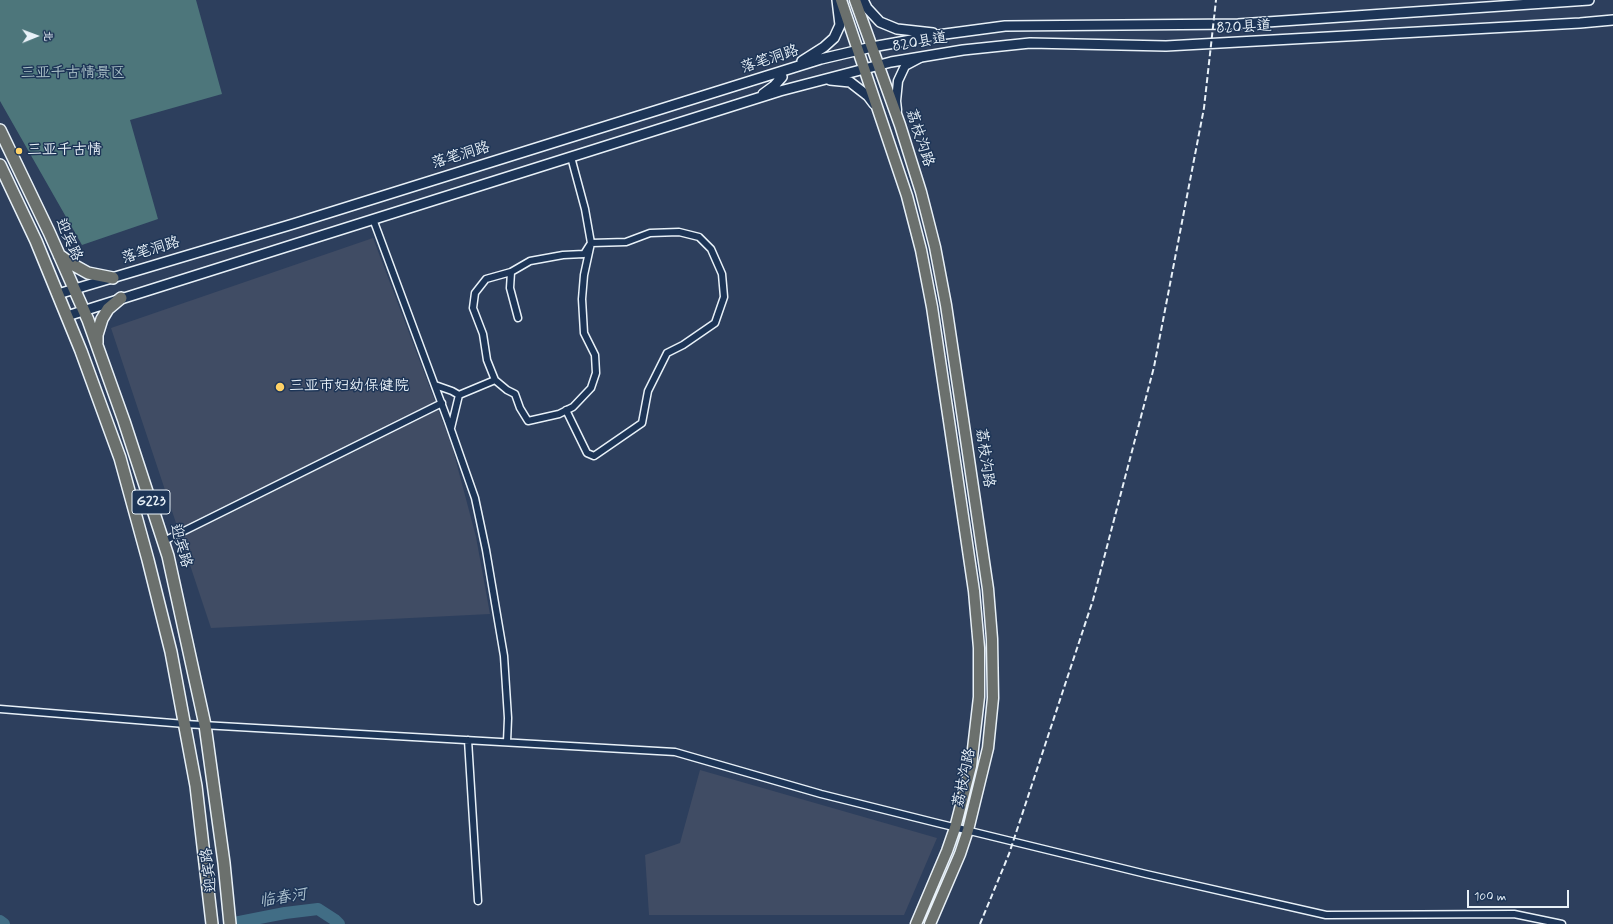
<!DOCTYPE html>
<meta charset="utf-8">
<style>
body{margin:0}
#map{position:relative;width:1613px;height:924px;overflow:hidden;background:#2d3f5d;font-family:Mynerve,"LXGW WenKai TC",sans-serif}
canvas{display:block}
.north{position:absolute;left:16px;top:16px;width:40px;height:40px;-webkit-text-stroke:3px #1d3557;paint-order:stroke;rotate:89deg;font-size:11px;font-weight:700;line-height:16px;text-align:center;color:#e8f1f8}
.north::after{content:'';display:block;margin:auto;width:14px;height:18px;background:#e8f1f8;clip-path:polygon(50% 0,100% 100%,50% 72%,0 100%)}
.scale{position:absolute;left:1467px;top:890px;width:102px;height:18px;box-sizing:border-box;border:2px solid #e8f1f8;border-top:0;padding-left:5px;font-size:12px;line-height:14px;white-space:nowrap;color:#e8f1f8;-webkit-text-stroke:3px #1d3557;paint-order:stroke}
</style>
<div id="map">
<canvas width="1613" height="924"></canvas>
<div class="north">北</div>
<div class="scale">100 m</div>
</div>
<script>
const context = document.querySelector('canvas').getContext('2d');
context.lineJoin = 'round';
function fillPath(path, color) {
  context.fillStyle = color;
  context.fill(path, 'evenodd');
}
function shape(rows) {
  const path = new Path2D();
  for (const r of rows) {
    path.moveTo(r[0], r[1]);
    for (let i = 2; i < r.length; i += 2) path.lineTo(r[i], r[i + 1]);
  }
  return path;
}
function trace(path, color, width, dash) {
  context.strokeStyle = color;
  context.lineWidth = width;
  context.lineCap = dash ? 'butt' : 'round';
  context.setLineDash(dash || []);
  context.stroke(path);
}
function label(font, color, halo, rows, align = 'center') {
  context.font = font + ' Mynerve,"LXGW WenKai TC",sans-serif';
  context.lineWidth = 3;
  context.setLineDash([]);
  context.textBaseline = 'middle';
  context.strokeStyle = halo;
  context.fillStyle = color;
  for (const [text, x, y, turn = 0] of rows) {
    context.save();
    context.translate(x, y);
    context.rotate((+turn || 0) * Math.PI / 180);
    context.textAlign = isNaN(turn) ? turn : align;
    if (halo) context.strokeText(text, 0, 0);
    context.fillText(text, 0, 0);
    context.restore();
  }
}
fillPath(shape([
 [373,238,452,446,476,537,490,614,211,628,111,328],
 [700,770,937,838,904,915,649,915,645,855,680,843]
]), '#404c64');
fillPath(shape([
 [0,0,196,0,222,94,130,120,158,219,82,245,0,101]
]), '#4d767b');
trace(shape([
 [0,921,4,924],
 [229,924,285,913,318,909,335,920,339,924]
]), '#416d85', 12);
const minor = shape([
 [373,219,448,421,475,498,486,550,504,656,508,718,507,742],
 [511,272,486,279,475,293,473,308,483,334,487,360,495,380,507,390,515,394,520,408,528,421,559,414,573,407,591,388,596,373,595,355,584,333,582,299,584,275,591,243,626,242,650,233,679,232,699,237,711,249,722,274,724,297,715,323,683,345,667,353,648,391,642,423,594,456,587,453,566,410],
 [518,318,510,288,511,272,530,261,563,255,584,254,591,243,585,209,571,157],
 [435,385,452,391,459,395,451,428],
 [459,395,495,380],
 [164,541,442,403],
 [0,709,185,724,675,752,821,794,937,823,1146,874,1326,915,1514,914,1562,924],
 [468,740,478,901]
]);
const tertiary = shape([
 [897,110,896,101,898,81,905,66,920,58]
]);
const secondary = shape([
 [863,0,867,8,880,22,897,29,933,33],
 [802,61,824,47,834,38,840,25,837,0],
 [830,80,850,82,868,96,874,104],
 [763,94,774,86,782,77,780,74,774,74],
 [58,294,293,224,821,59,872,47,945,34,1005,26,1238,24,1589,0],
 [67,316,780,91,891,62,963,50,1030,43,1166,46,1580,23,1613,20]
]);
const primary = shape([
 [841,0,907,196,921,250,932,307,949,421,974,591,979,648,979,697,971,766,955,828,947,851,916,924],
 [855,0,900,125,921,192,935,247,946,305,963,419,988,589,992,639,993,698,988,748,968,830,960,854,930,924]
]);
const trunk = shape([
 [0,130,49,232,88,320,124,421,168,556,205,725,224,863,230,924],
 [0,165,36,241,81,351,120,458,148,560,171,652,196,786,212,924],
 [59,255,70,263,88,273,113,278],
 [97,343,97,335,102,319,108,309,121,298]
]);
trace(minor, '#e8f1f8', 9);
trace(tertiary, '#e8f1f8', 11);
trace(secondary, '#e8f1f8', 12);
trace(primary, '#e8f1f8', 13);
trace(trunk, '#e8f1f8', 14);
trace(minor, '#1d3557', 6);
trace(tertiary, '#1d3557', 8);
trace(secondary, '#1d3557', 9);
trace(primary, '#6b706d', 10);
trace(trunk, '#6b706d', 11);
trace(shape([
 [980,924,1009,854,1093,600,1154,367,1204,108,1216,0]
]), '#e8f1f8', 2, [6, 3]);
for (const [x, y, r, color] of [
 [19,151,4,"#ffd166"],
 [280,387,5,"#ffd166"]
]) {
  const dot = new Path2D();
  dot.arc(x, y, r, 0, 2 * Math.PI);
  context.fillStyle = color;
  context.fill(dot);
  trace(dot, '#1d3557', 1.5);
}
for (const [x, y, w] of [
 [151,502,38]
]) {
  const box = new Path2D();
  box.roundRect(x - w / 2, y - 12, w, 24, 3);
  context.fillStyle = '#1d3557';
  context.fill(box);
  trace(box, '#e8f1f8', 1);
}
label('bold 14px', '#e8f1f8', null, [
 ["G223",151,502]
]);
label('15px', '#e8f1f8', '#1d3557', [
 ["820县道",1244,28,-3],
 ["820县道",920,43,-10],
 ["落笔洞路",770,60,-18],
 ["荔枝沟路",919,138,72],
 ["落笔洞路",461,156,-17],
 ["迎宾路",68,240,66],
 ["落笔洞路",151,251,-17],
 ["荔枝沟路",984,458,82],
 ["迎宾路",180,546,74],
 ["荔枝沟路",965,778,-78],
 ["迎宾路",210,870,-97]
]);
label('15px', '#aac0c6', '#1d3557', [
 ["三亚千古情景区",73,74]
]);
label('15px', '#e8f1f8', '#1d3557', [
 ["三亚千古情",27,151],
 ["三亚市妇幼保健院",289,387]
], 'left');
label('italic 16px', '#aec3d0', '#1d3557', [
 ["临春河",283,899,-9]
]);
</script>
